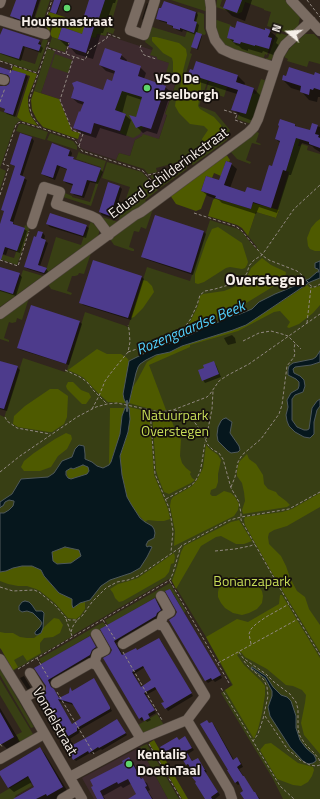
<!DOCTYPE html>
<style>
body{margin:0}
#map{position:relative;width:320px;height:799px;overflow:hidden;background:#31261d;font-family:"Titillium Web",sans-serif}
canvas{display:block}
.north{position:absolute;left:268px;top:12px;width:40px;height:40px;-webkit-text-stroke:3px #15100c;paint-order:stroke;rotate:288deg;font-size:11px;font-weight:700;line-height:16px;text-align:center;color:#f6efe9}
.north::after{content:'';display:block;margin:auto;width:14px;height:18px;background:#f6efe9;clip-path:polygon(50% 0,100% 100%,50% 72%,0 100%)}
</style>
<div id="map">
<canvas width="320" height="799"></canvas>
<div class="north">N</div>
</div>
<script>
const context = document.querySelector('canvas').getContext('2d');
context.lineJoin = 'round';
function fillPath(path, color) {
  context.fillStyle = color;
  context.fill(path, 'evenodd');
}
function shape(rows) {
  const path = new Path2D();
  for (const r of rows) {
    path.moveTo(r[0], r[1]);
    for (let i = 2; i < r.length; i += 2) path.lineTo(r[i], r[i + 1]);
  }
  return path;
}
function trace(path, color, width, dash) {
  context.strokeStyle = color;
  context.lineWidth = width;
  context.lineCap = dash ? 'butt' : 'round';
  context.setLineDash(dash || []);
  context.stroke(path);
}
function label(font, color, halo, rows, align = 'center') {
  context.font = font + ' "Titillium Web",sans-serif';
  context.lineWidth = 3.5;
  context.setLineDash([]);
  context.textBaseline = 'middle';
  context.strokeStyle = halo;
  context.fillStyle = color;
  for (const [text, x, y, turn = 0] of rows) {
    context.save();
    context.translate(x, y);
    context.rotate((+turn || 0) * Math.PI / 180);
    context.textAlign = isNaN(turn) ? turn : align;
    if (halo) context.strokeText(text, 0, 0);
    context.fillText(text, 0, 0);
    context.restore();
  }
}
fillPath(shape([
 [62,27,96,38,97,34,106,36,106,35,152,50,151,55,158,57,158,59,169,63,177,79,165,113,167,114,159,139,142,136,135,140,130,156,119,153,116,160,82,149,77,141,80,133,72,131,59,99,41,93],
 [140,747,168,799,94,799,82,778]
]), '#3d2a2e');
fillPath(shape([
 [41,0,50,0,40,30,32,27],
 [104,0,118,0,110,27,115,29,113,34,107,32,106,36,97,34,96,38,91,37,90,25],
 [171,0,207,0,207,11,205,11],
 [217,0,222,0,220,6,224,8,231,0,285,0,300,17,298,27,291,34,267,26,271,12,264,10,264,9,245,2,242,12,237,14,216,7],
 [198,12,204,14,204,28,206,33,205,35,196,33,190,53,192,54,186,73,208,80,199,106,215,112,230,130,227,140,193,165,191,164,186,168,187,169,160,188,150,176,156,174,157,179,169,176,168,172,176,169,175,163,156,168,157,172,148,174,144,169,116,160,119,153,130,156,135,140,142,136,143,134,159,139,167,115,165,114,177,80,165,76,169,63,157,59,157,57,150,55,153,48,145,42,149,26,185,37,187,31,195,21],
 [214,19,231,25,231,26,269,49,267,55,265,54,263,60,226,47,218,39],
 [277,32,289,36,272,59,268,61,265,61,266,58,268,58],
 [305,34,314,34,320,40,320,64,309,61,307,67,287,61,288,59,284,57,290,48],
 [52,37,68,43,65,52,49,47],
 [43,39,48,40,37,72,0,60,0,53,35,64],
 [47,49,55,51,41,93,34,91],
 [55,54,72,60,68,73,51,67],
 [261,79,267,81,251,124,237,119,240,112,246,114,252,93,256,94],
 [209,81,227,87,224,97,206,91],
 [124,85,148,99,144,124,140,134,133,138,120,133,126,114,109,108],
 [0,111,17,117,22,121,19,121,15,125,0,168,6,171,0,189],
 [19,124,23,124,48,132,45,140,16,131],
 [255,131,259,133,256,142,261,144,260,145,252,143,246,160,251,162,250,164,237,159,230,151],
 [50,133,73,141,74,142,77,146,77,150,47,140],
 [297,135,301,136,298,146,300,146,301,144,308,146,307,150,320,154,320,799,283,799,273,779,221,693,232,685,206,637,172,581,169,579,71,636,71,637,13,671,1,649,0,648,0,415,4,417,5,416,5,415,23,358,65,372,67,370,85,312,126,326,127,327,128,327,147,267,190,281,210,220,238,229,242,232,256,249,257,248,257,247,248,236,256,212,276,218,279,211,277,210,289,172,286,171],
 [79,151,80,153,106,161,91,206,63,197,65,193,72,196,72,197,90,202,101,167,76,159],
 [107,162,142,172,158,190,145,200,148,204,114,227,108,228,101,219,102,217,118,222,130,187,102,178],
 [151,207,153,209,146,229,141,227,139,232,134,231,129,247,134,249,134,251,132,251,114,245,110,239],
 [91,221,99,230,99,233,98,236,45,274,56,237,81,245,84,236,85,236],
 [25,225,30,227,17,265,0,259,0,254,14,258],
 [91,253,84,274,79,273,78,275,75,276,72,276,67,291,72,293,71,295,51,289,48,284],
 [23,270,43,276,0,307,0,290,15,294],
 [29,298,22,320,17,318,16,322,12,323,9,322,4,338,9,340,9,342,0,339,0,319],
 [170,583,186,611,184,613,170,589,108,625,105,620],
 [103,622,106,626,42,664,39,659],
 [0,669,34,727,31,728,0,675],
 [0,679,33,734,20,743,17,739,18,738,16,735,22,732,0,695],
 [157,714,164,725,143,733,138,725],
 [147,744,179,799,168,799,140,747],
 [32,775,34,779,30,782,32,786,15,796,16,799,0,799,0,794]
]), '#383f14');
fillPath(shape([
 [49,12,90,25,82,34,62,27,58,39,52,37,50,34,53,25,51,25,49,32,45,24],
 [152,37,156,37,179,43,186,49,187,55,183,71,184,76,189,80,196,78,201,80,201,89,198,106,200,109,214,117,221,125,224,132,219,138,207,147,203,144,202,139,208,130,204,126,190,124,179,113,175,106,176,99,181,83,180,77,173,72,173,62,172,58,163,53,152,41],
 [13,66,37,74,28,97,28,103,29,111,31,116,38,126,22,121,17,117,30,76,12,70],
 [34,91,59,99,72,131,80,133,78,139,43,127,37,120,32,110,31,100],
 [226,154,230,160,229,162,226,161,221,176,214,173,212,178,206,176,201,191,207,193,201,209,196,211,176,204,170,195],
 [215,198,251,209,253,203,279,210,276,218,256,212,248,236,242,228,237,225,208,216,213,200],
 [320,219,320,251,315,251,310,249,308,246,307,238,311,228,316,222],
 [218,227,242,243,248,262,247,265,245,268,242,269,230,267,226,268,204,282,198,284,195,283,195,274,206,242,212,229],
 [262,258,271,265,286,272,285,278,274,286,230,313,196,328,189,330,187,328,198,306,200,296,203,294,224,291,242,284,245,281,251,268],
 [143,280,147,281,152,286,154,292,143,308,134,317,131,318],
 [307,285,309,287,312,288,320,286,320,305,313,313,299,324,289,328,287,327,290,322,280,311,274,312,238,331,190,345,190,347,149,365,166,410,161,411,154,410,129,403,133,387,138,379,147,362,159,354,170,352,182,346,241,327,261,315],
 [97,349,107,354,121,354,127,358,129,361,124,399,126,403,108,402,98,393,84,378,77,374,68,370],
 [68,382,73,382,81,390,89,393,91,397,86,404,82,404,67,389,66,386],
 [50,389,58,389,68,396,67,417,64,424,52,432,49,432,18,427,13,424,14,416,25,406],
 [129,407,149,412,151,433,154,475,168,509,170,519,164,521,157,521,148,520,145,522,135,511,127,497,122,475,120,456,128,432,130,419],
 [110,408,125,408,122,416,120,434,111,462,109,465],
 [152,412,164,413,168,415,171,419,174,427,174,433,176,436,181,439,180,456,182,463,186,468,191,472,190,474,192,478,195,480,191,483,169,494,164,492,158,477,156,470],
 [66,433,71,435,72,439,67,449,58,456,51,467,40,471,24,471,21,467,24,461,34,453,55,439],
 [206,445,211,450,218,455,221,460,218,474,218,482,216,488,211,490,210,494,212,496,216,496,224,491,231,493,235,497,239,504,238,510,234,516,174,546,175,531,170,506,171,500,173,497,192,486,197,480,203,468],
 [247,454,249,459,256,464,263,475,264,484,268,489,276,492,278,495,286,501,290,505,287,507,243,514,242,510,245,501,244,492,242,483,237,476,237,471,239,462],
 [83,465,88,466,89,471,87,474,71,479,68,478,66,471,71,468,73,469],
 [320,493,320,507,287,526,274,530,269,533,268,537,269,544,281,556,286,566,290,578,297,591,305,597,309,609,320,625,320,652,279,585,245,525,244,520,245,517,282,512,292,509],
 [239,520,252,541,244,544,236,544,221,536,216,537,201,546,176,589,172,581,177,567,181,552,184,546,231,522],
 [65,547,79,550,81,556,71,563,57,564,53,561,52,552],
 [174,553,175,557,174,563,171,564,169,572,165,577,123,601,119,602,115,598,113,593,110,589,118,584,129,581,138,578],
 [22,566,32,566,41,570,44,576,59,593,72,599,72,605,85,602,85,609,80,616,76,619,68,618,55,603,40,591,36,589,27,586,18,586,8,584,0,581,0,572,6,571,13,568],
 [230,577,240,577,250,580,257,585,262,591,263,596,262,603,257,609,249,613,242,615,233,613,225,608,221,603,218,597,218,592,219,587,222,582,225,579],
 [280,595,282,595,320,658,320,754,304,735,301,723,305,703,306,695,302,690,293,686,286,685,267,669,245,657,241,652,237,655,244,665,261,681,265,686,265,695,262,713,258,729,254,739,225,690,233,685,206,637,237,619,248,622,279,604],
 [54,618,59,619,63,625,60,633,53,637,44,638,40,643,40,649,41,653,27,661,23,655,14,660,18,667,13,670,1,649,0,648,0,632,5,633,13,633,20,637,27,638,34,638,41,633,43,628],
 [154,740,188,799,182,799,149,743],
 [271,743,298,763,313,767,314,770,312,776,308,782,301,786,293,785,277,779,260,750,265,744]
]), '#4e5a00');
const water = shape([
 [320,261,320,278,310,282,261,315,246,325,233,330,182,346,170,352,156,355,146,360,140,364,138,367,136,373,129,403,126,403,124,399,123,394,129,361,153,349,175,341,192,334,205,327,221,321,228,317,240,314,252,309,259,302,275,294,285,290,294,286,299,282,309,279,317,272,319,272,318,269,315,268,315,263,320,261],
 [320,351,320,362,311,365,295,367,293,369,294,373,300,376,304,380,305,386,303,392,295,395,292,399,292,420,297,427,304,430,307,430,309,429,312,408,317,401,320,399,320,406,317,410,314,422,314,434,310,438,304,437,295,432,289,426,287,421,286,415,288,407,287,400,291,393,298,389,299,386,299,382,296,379,288,375,288,370,289,366,293,363,313,359,316,357,320,351],
 [125,408,129,408,130,419,128,432,120,456,122,475,127,497,131,504,140,518,145,522,152,526,154,529,155,533,154,538,148,541,146,545,147,547,149,546,152,547,147,557,140,568,131,573,110,580,101,586,90,600,80,603,73,608,72,605,72,599,59,593,44,576,41,570,32,566,22,566,13,568,6,571,0,572,0,513,4,513,9,510,13,506,14,502,14,501,9,500,5,502,3,506,2,506,0,508,0,502,12,494,21,479,48,477,54,473,62,461,72,457,75,449,79,445,84,446,85,454,85,459,92,462,97,466,103,468,109,465,111,462,120,434,122,416,125,408],
 [83,465,88,467,89,471,87,474,71,479,68,478,66,475,66,471,71,468,73,469,83,465],
 [65,547,79,550,81,556,71,563,57,564,53,561,52,552,65,547],
 [226,418,232,422,230,433,239,446,240,450,238,452,231,453,228,451,218,441,217,435,218,427,221,421,223,419,226,418],
 [25,601,29,602,32,605,36,611,42,611,44,613,43,628,41,633,37,635,35,634,35,632,40,627,42,623,40,620,33,613,27,611,22,612,19,610,19,606,22,602,25,601],
 [252,667,266,676,273,687,281,695,287,697,291,701,296,716,296,728,300,740,306,748,314,755,316,759,316,761,313,763,308,764,303,761,290,747,270,716,268,707,272,696,272,691,265,678,251,668,252,667]
]);
fillPath(water, '#06171d');
trace(water, '#4e585a', 1);
fillPath(shape([
 [17,0,40,0,33,21,25,18,24,22,14,19,12,16],
 [55,0,62,0,57,14,51,12],
 [90,0,116,0,115,3,113,3,103,33,101,33,93,59,76,54,70,47,66,46,59,39,83,35,86,25,83,22],
 [227,0,252,0,245,21,232,16,224,8],
 [147,3,148,4,143,20,142,19],
 [196,12,198,15,196,22,199,25,197,34,202,36,198,50,193,47,196,35,183,30,182,32,177,30,167,23,160,21,157,18],
 [265,31,270,31,278,38,276,43,280,46,276,56,263,51,262,53,248,49,248,51,242,49,239,46,236,45,228,37],
 [0,38,39,41,41,43,41,46,43,48,41,53,25,47,21,61,1,54,0,53],
 [121,55,127,60,126,63,140,67,146,73,144,79,165,87,171,92,157,134,147,131,143,133,137,127,136,118,142,100,127,95,122,114,125,115,131,120,126,136,100,128,96,138,80,133,74,127,81,113,84,105,78,103,72,98,104,91,113,82,115,74,106,71,100,65],
 [196,62,238,76,245,83,244,86,254,89,261,96,253,121,240,116,233,109,237,94,196,81,189,74,193,71],
 [0,68,12,72,13,71,26,75,28,77,15,117,7,114,5,112,6,110,1,107,0,86,6,87,11,81,10,77,4,74,0,75],
 [320,75,320,97,318,97,317,102,309,100,301,91,291,88,283,80,287,77],
 [295,125,297,127,311,131,313,125,320,127,320,152,315,149,312,146,302,143,291,175,289,175,277,213,259,207,256,214,222,203,219,200,208,196,202,191,220,182,231,164,237,169,230,188,246,193,262,193,272,167,280,143,276,139],
 [32,138,34,141,22,177,27,180,13,223,16,226,24,229,27,231,20,253,8,249,6,255,0,253,0,227,5,212,2,210,16,167,11,164],
 [52,145,70,150,72,153,71,158,76,161,100,169,103,172,98,184,90,182,84,198,74,195,72,192,74,186,66,183,64,181,68,170,60,167,55,180,45,176,42,174],
 [120,187,122,189,113,219,102,215,100,212],
 [156,216,204,232,206,234,193,275,145,259,142,257],
 [47,224,86,226,89,228,86,238,50,227],
 [39,232,43,233,45,236,44,240,48,243,40,266,46,269,48,271,47,275,28,269,25,267],
 [0,268,19,274,22,277,16,296,0,291],
 [142,277,144,279,131,320,83,305,81,302],
 [80,322,82,324,69,365,21,350,18,348],
 [232,335,235,338,236,343,228,345,226,342,224,338],
 [0,362,17,367,20,370,7,411,0,409],
 [213,362,216,365,221,377,205,383,203,380,205,368],
 [172,592,222,678,215,682,213,680,208,683,206,681,176,616,178,612],
 [155,599,157,601,163,612,158,618,116,643,123,655,138,651,161,641,193,696,168,711,163,704,165,702,157,689,146,695,156,713,149,717,151,720,147,722,145,719,142,721,140,719,104,659,111,654,113,650,102,630],
 [145,667,153,681,141,688,134,674],
 [90,637,97,650,92,657,50,682,52,689,60,699,70,693,70,689,73,692,96,682,112,711,79,730,79,733,65,742,38,699,46,693,47,688,36,669],
 [59,701,74,705,83,719,72,725],
 [24,676,31,688,28,690,20,678],
 [0,708,22,745,10,752,2,744,0,740],
 [117,720,127,735,102,750,101,749,92,754,90,753,76,761,74,759],
 [211,723,214,725,234,760,237,759,240,761,243,767,239,769,254,793,257,795,260,799,245,799,245,791,240,784,238,785,235,782,209,724],
 [185,738,194,750,188,754,193,762,198,759,200,762,207,772,205,773,220,795,215,799,206,799,197,782,196,776,190,767,189,767,187,765,179,752,177,753,175,751,166,755,164,753,161,748,180,741],
 [40,748,45,754,68,792,56,799,20,799,35,787,32,782,14,792,8,787,0,773,0,772],
 [129,758,133,762,142,780,147,783,150,790,148,791,153,799,130,799,138,795,132,783,123,788,121,786,103,796,105,799,99,799,92,787,125,763]
]), '#0007');
trace(shape([
 [127,411,127,401]
]), '#4e585a', 2);
fillPath(shape([
 [16,0,37,0,31,19,22,16,21,20,10,16],
 [54,0,61,0,56,14,50,12],
 [89,0,105,0,96,27,94,27,86,53,68,47,70,43,58,39,62,27,82,34,85,24,82,22],
 [226,0,242,0,237,13,223,8],
 [164,1,196,12,194,21,197,22,194,33,180,28,180,30,173,28,173,26,167,24,167,22,156,19,159,8,161,8],
 [237,21,265,30,265,28,271,30,268,37,272,38,269,49,255,45,255,46,241,42,240,44,233,42,234,40,227,38,230,26,235,28],
 [3,28,40,40,38,44,41,45,39,51,23,46,19,59,0,53,0,35],
 [196,32,202,34,197,49,191,47],
 [105,48,122,54,120,59,141,66,138,76,166,86,151,129,141,126,136,128,129,115,136,117,142,97,122,91,115,110,126,114,120,131,94,123,91,134,73,128,79,111,80,112,84,102,71,98,74,88,72,83,77,81,103,90,107,79,112,81,115,71,99,65],
 [196,61,238,75,236,82,254,88,246,114,231,110,238,90,188,74,190,69,193,70],
 [0,67,12,71,12,70,26,74,13,115,4,112,5,109,0,107,0,86,6,86,9,84,10,81,10,78,8,75,0,73],
 [289,67,314,75,315,72,320,74,320,90,314,88,313,90,310,89,309,95,300,92,301,86,282,80,283,75,286,76],
 [280,119,295,124,295,126,310,130,312,123,318,125,315,134,319,135,318,137,320,138,320,148,309,144,309,142,296,138,286,171,283,170,271,208,253,202,251,209,215,198,216,196,201,191,206,176,219,180,226,161,232,163,224,185,245,192,247,187,261,191,269,165,272,166,280,141,275,139,279,126,278,125],
 [20,133,32,137,20,175,25,177,10,221,13,222,13,224,25,228,17,251,5,247,1,260,0,260,0,224,4,211,1,210,15,166,10,164],
 [52,143,70,150,68,156,74,157,73,159,101,168,96,182,87,180,82,196,70,193,73,184,63,181,67,169,57,165,53,178,41,174],
 [108,182,120,186,110,216,99,212],
 [50,213,87,225,83,236,46,224],
 [155,215,204,231,191,273,141,257],
 [38,231,43,232,41,238,46,240,38,265,47,268,44,273,24,267,34,236,36,237],
 [93,260,142,276,128,318,79,303],
 [0,267,20,273,13,294,0,290],
 [31,305,80,321,66,364,17,348],
 [0,361,18,366,4,409,0,408],
 [214,361,219,374,202,381,198,370,204,368,203,365],
 [170,589,220,673,221,675,212,680,211,678,205,681,169,620,175,616,177,612,165,591],
 [155,598,161,610,157,613,156,616,114,641,122,655,136,648,137,650,159,638,192,693,165,709,161,703,164,702,155,687,144,693,155,710,148,714,150,718,144,721,142,717,139,719,103,658,110,654,112,650,100,629],
 [143,666,151,680,141,687,132,672],
 [90,636,96,647,92,650,90,655,48,680,51,687,54,689,59,698,69,693,70,687,72,691,94,678,110,707,110,709,77,728,77,731,62,740,37,698,45,693,46,688,46,686,34,668],
 [58,699,72,703,81,718,72,724],
 [0,712,14,737,0,745],
 [117,719,126,733,99,748,98,747,89,753,88,751,73,760,67,748,91,735],
 [207,720,209,723,212,722,233,760,237,757,241,764,237,767,243,776,244,776,254,792,255,792,259,799,244,799,240,793,243,791,238,781,235,783,227,770,228,770,200,724],
 [185,736,192,748,186,751,192,761,198,758,205,770,204,770,218,792,211,797,212,799,205,799,195,783,196,782,192,777,195,776,188,764,186,765,176,749,174,751,172,748,163,753,160,747,177,737,179,740],
 [40,747,63,787,47,796,46,794,36,799,13,799,34,787,28,776,8,788,0,775,0,771],
 [129,757,141,779,143,778,147,786,145,787,152,799,128,799,136,794,128,779,118,784,117,782,100,791,104,799,97,799,91,787,93,786,90,780,123,763,122,761]
]), '#4d3b8c');
const minor = shape([
 [140,0,130,30,144,35,155,0],
 [210,0,211,7,211,28,215,40,222,49,233,54,274,67],
 [291,0,320,31],
 [0,3,1,0],
 [0,20,45,34],
 [0,79,4,80],
 [32,224,44,187,60,192,56,204,91,216,97,219,109,235],
 [0,314,135,215,141,212,248,133,254,127,258,119,279,55,285,45,311,21],
 [160,625,163,616,170,612,161,596],
 [0,659,24,698,82,799],
 [94,664,97,654,105,650,96,634],
 [56,683,91,663,97,665,141,739],
 [24,698,40,689,30,673],
 [187,720,229,790,232,799],
 [0,759,44,734],
 [70,777,141,739,187,720,205,696,164,626,157,624,123,644],
 [62,799,77,790]
]);
trace(minor, '#4e453d', 11);
trace(shape([
 [307,0,320,17],
 [44,24,52,0],
 [49,42,31,94,29,103,30,109,32,116,41,128,74,139,82,151,143,171,158,189],
 [141,45,140,48,144,55,156,59],
 [48,48,84,60,86,58,89,50,107,38,108,34,122,39],
 [66,54,69,43],
 [74,56,60,100,72,130,83,134,79,146],
 [0,61,37,73],
 [10,73,12,65],
 [0,102,5,88],
 [224,110,237,114,235,120,246,124],
 [148,175,174,169],
 [0,195,9,166,3,164,16,125,18,123,21,122,41,128],
 [194,213,235,226,241,230,263,256,269,260,297,271,302,275,311,286,315,287,320,284],
 [0,260,18,266,29,231],
 [307,323,311,287],
 [243,341,259,333,271,331,282,334,288,336,301,349],
 [128,352,158,342,181,332,190,320,197,305,200,295,205,291,215,289,232,284,243,279,247,273,249,266,254,260,262,255,294,209,320,185],
 [65,370,80,377,87,382,94,391,107,404],
 [92,409,99,396,105,381,110,374,128,352,130,342,129,329,128,325],
 [174,410,179,411,186,414,192,419,202,432,208,445,213,450,219,453,223,459,231,488,239,502,241,514,241,520,289,604,320,655],
 [150,411,155,474,169,508,171,518,173,531,171,552],
 [5,417,7,421,17,428,50,434],
 [206,439,212,409,213,391],
 [0,472,20,456,77,417,96,407,107,404,117,403,160,412,173,410,207,397,210,394,219,381,228,375,249,364,320,314],
 [231,487,235,477,238,462,242,455,261,439,279,414,282,405,287,366,294,357,295,353,294,349,295,343],
 [166,499,190,486,195,482,200,472,202,462,205,442],
 [215,551,235,549,250,546,255,544],
 [170,581,229,683],
 [0,587,13,591,34,590,39,592,56,606,66,618,69,620,77,620,82,616,92,602,106,588,117,582,128,580,138,576,181,547],
 [66,619,72,636],
 [103,620,115,639],
 [71,632,73,626,77,620],
 [251,644,249,634,251,629,256,624,266,617,289,604],
 [123,652,162,720],
 [239,652,243,658,266,674,274,682,290,694,296,702,298,709,298,729,300,736,305,744,314,753,319,759,320,763],
 [37,658,48,677],
 [244,661,248,666,264,680,267,687,268,696,263,719,258,734,253,741],
 [218,663,298,619],
 [18,669,170,580,173,573,180,549,181,546,230,520,241,517,289,509,320,492],
 [221,688,280,786,294,799],
 [57,692,94,754],
 [265,716,288,750,295,755,300,760,310,765,316,766,320,765],
 [0,744,3,748],
 [149,744,181,799]
]), '#918881', 1, [3, 2]);
trace(minor, '#7a6c62', 10);
for (const [x, y, r, color] of [
 [67,8,4,"#5fd56b"],
 [147,88,4,"#5fd56b"],
 [129,764,4,"#5fd56b"]
]) {
  const dot = new Path2D();
  dot.arc(x, y, r, 0, 2 * Math.PI);
  context.fillStyle = color;
  context.fill(dot);
  trace(dot, '#15100c', 1.5);
}
label('bold 14px', '#f6efe9', '#15100c', [
 ["Houtsmastraat",67,23,"center"],
 ["VSO De",155,80],
 ["Isselborgh",155,96],
 ["Kentalis",137,756],
 ["DoetinTaal",137,772]
], 'left');
label('14px', '#f6efe9', '#15100c', [
 ["Eduard Schilderinkstraat",169,174,-36],
 ["Vondelstraat",54,722,60]
]);
label('14px', '#c6dc57', '#15100c', [
 ["Natuurpark",175,417],
 ["Overstegen",175,433],
 ["Bonanzapark",252,583]
]);
label('italic 15px', '#52d1fe', '#15100c', [
 ["Rozengaardse Beek",191,329,-23]
]);
label('bold 16px', '#f6efe9', '#15100c', [
 ["Overstegen",265,281]
]);
</script>
